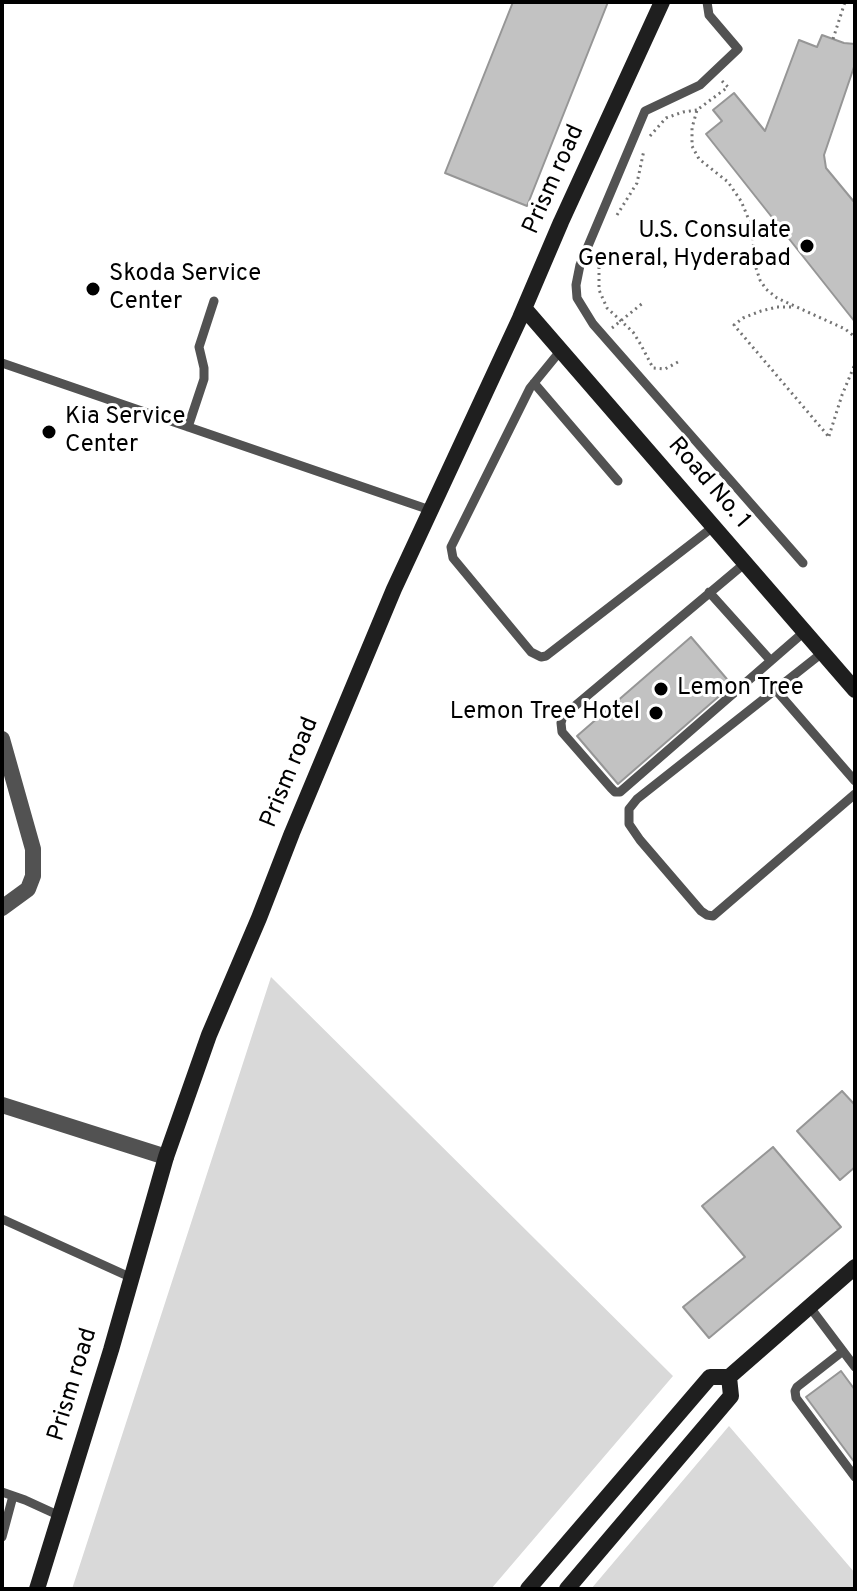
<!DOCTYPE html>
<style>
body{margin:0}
#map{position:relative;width:857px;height:1591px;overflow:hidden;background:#fff;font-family:Overpass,sans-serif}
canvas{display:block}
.frame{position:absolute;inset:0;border:4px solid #000;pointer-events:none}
</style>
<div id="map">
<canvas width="857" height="1591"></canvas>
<div class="frame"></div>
</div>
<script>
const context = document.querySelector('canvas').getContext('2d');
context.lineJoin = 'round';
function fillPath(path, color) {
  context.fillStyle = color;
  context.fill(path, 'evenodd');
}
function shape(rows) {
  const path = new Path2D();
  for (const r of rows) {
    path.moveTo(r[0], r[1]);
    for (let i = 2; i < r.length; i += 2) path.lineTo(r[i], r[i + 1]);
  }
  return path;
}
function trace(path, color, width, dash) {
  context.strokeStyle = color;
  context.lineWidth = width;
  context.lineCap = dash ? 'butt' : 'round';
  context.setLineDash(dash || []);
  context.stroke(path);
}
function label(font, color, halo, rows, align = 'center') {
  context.font = font + ' Overpass,sans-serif';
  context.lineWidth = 6;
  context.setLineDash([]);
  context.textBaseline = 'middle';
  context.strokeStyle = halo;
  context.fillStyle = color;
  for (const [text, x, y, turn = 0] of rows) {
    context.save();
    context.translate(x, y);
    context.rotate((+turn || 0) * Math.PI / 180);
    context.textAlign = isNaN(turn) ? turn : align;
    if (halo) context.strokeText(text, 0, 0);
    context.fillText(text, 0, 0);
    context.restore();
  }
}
fillPath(shape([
 [271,977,673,1376,491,1589,72,1589],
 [729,1426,855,1573,855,1589,591,1589]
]), '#d9d9d9');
const building = shape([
 [513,2,608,2,527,206,445,173,513,2],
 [822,35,844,43,855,44,855,64,824,155,826,168,855,203,855,322,706,134,722,121,713,110,734,93,765,131,799,40,817,47,822,35],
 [691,637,732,685,618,784,577,736,691,637],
 [842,1091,855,1105,855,1167,840,1180,797,1131,842,1091],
 [773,1147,841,1227,709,1338,683,1307,745,1257,702,1206,773,1147],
 [841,1371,855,1390,855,1463,806,1397,841,1371]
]);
fillPath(building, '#c2c2c2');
trace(building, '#969696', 2);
trace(shape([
 [833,39,845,2],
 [722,81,728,87,697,110,692,128,692,146,699,159,728,182,741,201,752,227,755,265,760,280,766,289,777,298,845,329,855,337],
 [650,136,666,118,683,112,697,110],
 [617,215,637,183,644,150],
 [599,255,599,290,607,308,633,332,641,345,653,368,665,369,678,362],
 [791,307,777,307,761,311,743,318,734,325,829,437],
 [612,328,644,302],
 [829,436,842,395,855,364]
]), '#747474', 3, [2, 4]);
trace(shape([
 [707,2,709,15,738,49,700,85,645,111,580,265,576,285,577,298,593,324,803,563],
 [561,350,530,388,451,547,453,558,531,652,541,657,546,656,713,527],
 [2,363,430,510],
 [534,383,618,481],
 [188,427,204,379,204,368,199,347,214,301],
 [744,564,563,716,561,723,562,732,611,788,615,792,620,792,804,632],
 [709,592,771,661],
 [822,653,637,799,629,809,629,824,640,840,701,911,707,915,713,916,855,794],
 [775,689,855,781],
 [2,1219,132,1278],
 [809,1306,855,1367],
 [843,1351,797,1387,795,1391,796,1398,855,1477],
 [2,1492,25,1500,60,1516],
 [2,1537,13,1496]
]), '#525252', 9);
trace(shape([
 [2,739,33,849,33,876,28,889,2,908],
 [2,1105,166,1157]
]), '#525252', 16);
trace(shape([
 [524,308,855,690],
 [37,1589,111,1350,166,1157,209,1035,259,918,292,833,394,589,520,318,561,222,662,2],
 [528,1589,710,1377,729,1377,855,1267],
 [567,1589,731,1396,729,1377]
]), '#1f1f1f', 16);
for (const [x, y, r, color] of [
 [807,246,8,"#000"],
 [93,289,8,"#000"],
 [49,432,8,"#000"],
 [661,689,8,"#000"],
 [656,713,8,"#000"]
]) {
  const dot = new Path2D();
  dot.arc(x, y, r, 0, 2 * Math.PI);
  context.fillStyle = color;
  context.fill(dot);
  trace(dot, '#fff', 3);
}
label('24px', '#000', '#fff', [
 ["Prism road",555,180,-66],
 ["Road No. 1",708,484,49],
 ["Prism road",291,773,-68],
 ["Prism road",74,1385,-73]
]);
label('24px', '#000', '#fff', [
 ["U.S. Consulate",791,232,"right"],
 ["General, Hyderabad",791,260,"right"],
 ["Skoda Service",109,275],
 ["Center",109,303],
 ["Kia Service",65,418],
 ["Center",65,446],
 ["Lemon Tree",677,689],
 ["Lemon Tree Hotel",640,713,"right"]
], 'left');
</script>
